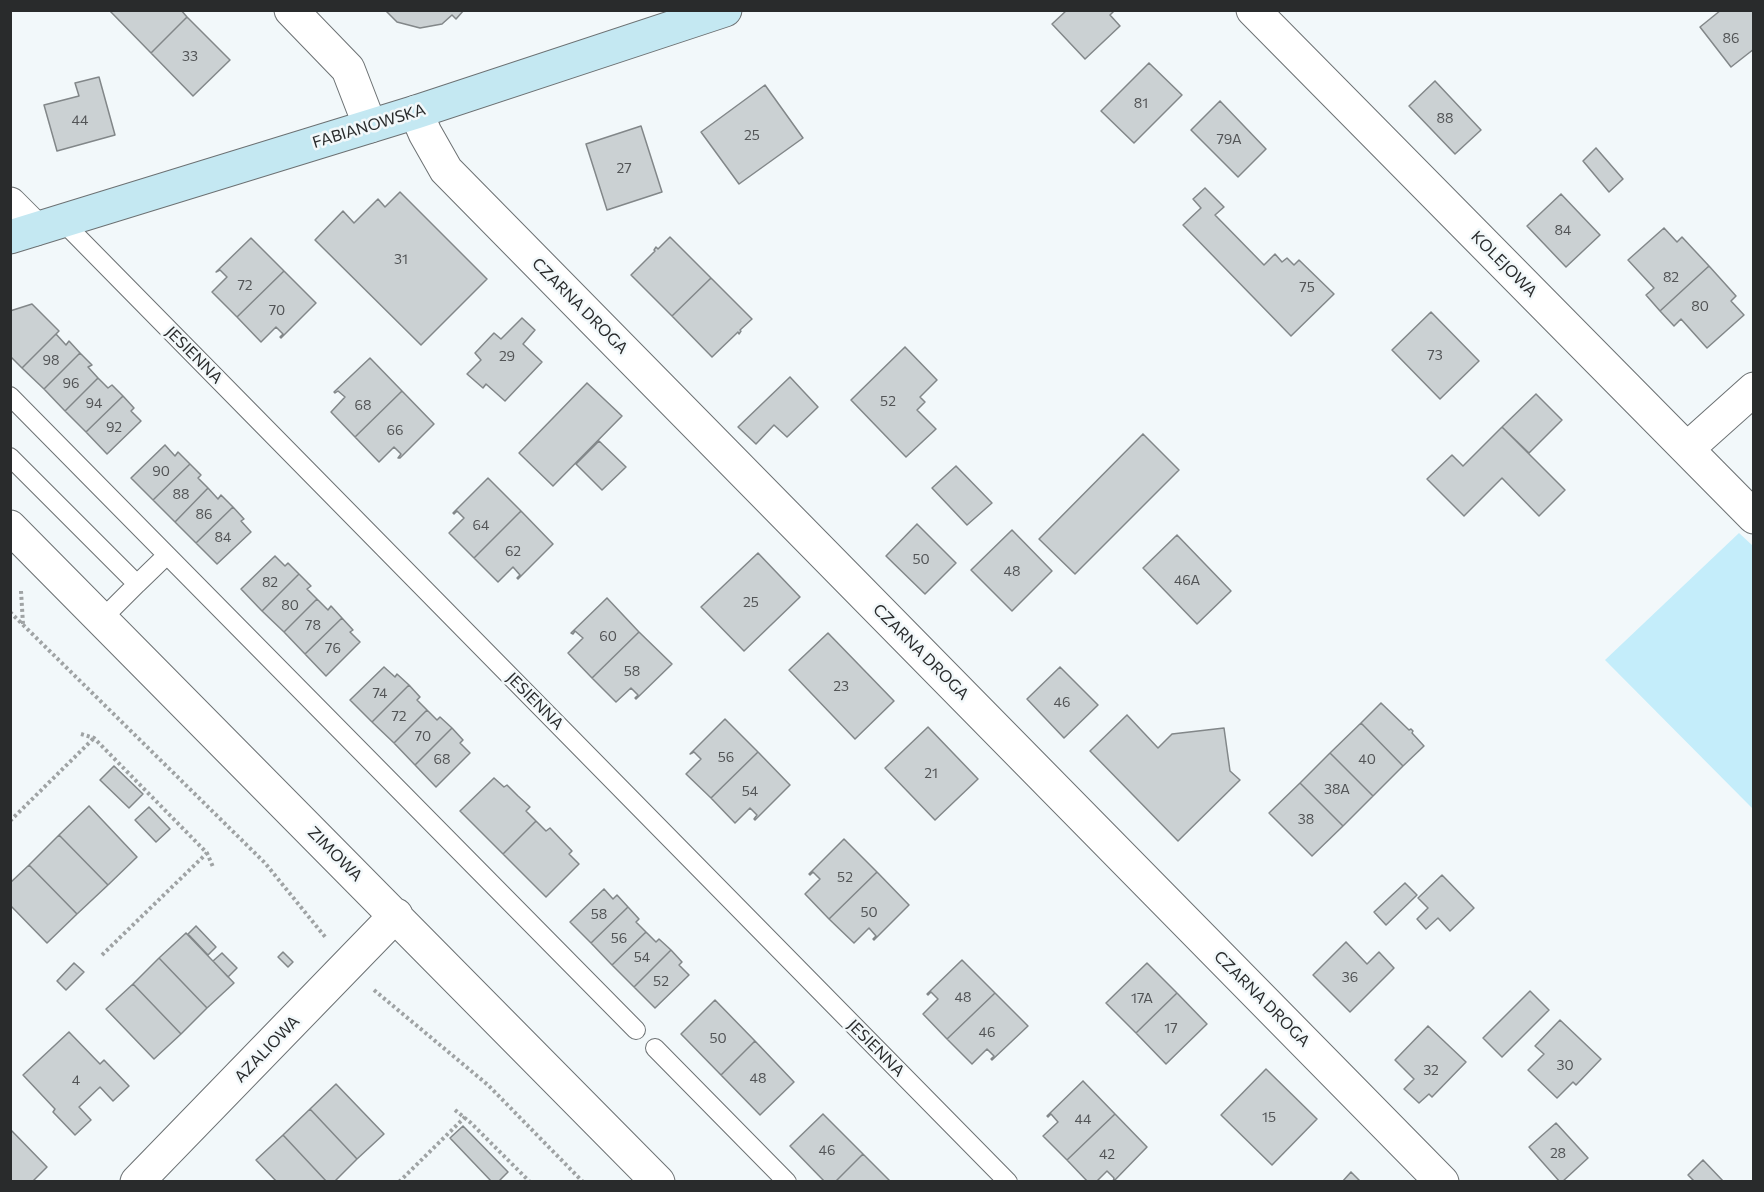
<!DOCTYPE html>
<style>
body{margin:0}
#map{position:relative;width:1764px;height:1192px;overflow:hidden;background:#f2f8fa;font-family:Commissioner,sans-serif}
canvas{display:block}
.frame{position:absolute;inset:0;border:12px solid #292b2c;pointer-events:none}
</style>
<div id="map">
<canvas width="1764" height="1192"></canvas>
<div class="frame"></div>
</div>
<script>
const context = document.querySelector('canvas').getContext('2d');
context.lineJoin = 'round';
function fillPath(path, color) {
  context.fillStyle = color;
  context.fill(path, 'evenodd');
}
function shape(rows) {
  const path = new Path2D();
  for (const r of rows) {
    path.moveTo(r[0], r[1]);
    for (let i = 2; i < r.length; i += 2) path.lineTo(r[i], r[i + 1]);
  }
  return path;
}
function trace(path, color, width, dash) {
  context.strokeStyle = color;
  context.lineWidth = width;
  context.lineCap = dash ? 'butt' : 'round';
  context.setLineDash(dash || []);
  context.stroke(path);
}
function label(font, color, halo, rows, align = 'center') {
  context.font = font + ' Commissioner,sans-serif';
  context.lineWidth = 5;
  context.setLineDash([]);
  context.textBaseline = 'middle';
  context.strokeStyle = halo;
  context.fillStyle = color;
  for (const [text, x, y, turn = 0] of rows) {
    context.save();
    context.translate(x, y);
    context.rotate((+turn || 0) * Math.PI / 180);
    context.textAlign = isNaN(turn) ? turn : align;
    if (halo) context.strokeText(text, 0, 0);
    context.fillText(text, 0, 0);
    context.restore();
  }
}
fillPath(shape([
 [1739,533,1753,546,1753,809,1605,660]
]), '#c4edfa');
const building = shape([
 [109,10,181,10,187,17,151,53,109,10],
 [385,10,464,10,456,19,452,15,442,24,420,28,397,22,385,10],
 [1067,10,1115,10,1110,15,1120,26,1085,59,1052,24,1067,10],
 [1721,10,1754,10,1754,49,1731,67,1700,27,1721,10],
 [187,17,230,60,193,96,151,53,187,17],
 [1149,63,1182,95,1134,143,1101,111,1149,63],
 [99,77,115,135,57,151,44,105,79,96,75,83,99,77],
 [1435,81,1481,130,1455,154,1409,106,1435,81],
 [765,85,803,138,739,184,701,132,765,85],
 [1220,101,1266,149,1238,177,1191,130,1220,101],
 [641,126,662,192,607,210,586,144,641,126],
 [1596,148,1623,179,1609,192,1583,161,1596,148],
 [1205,188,1224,207,1215,215,1264,265,1275,254,1282,262,1287,258,1294,265,1299,260,1334,294,1291,336,1183,225,1201,208,1193,199,1205,188],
 [400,192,487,279,421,345,315,240,343,211,354,223,378,199,385,207,400,192],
 [1561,194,1600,235,1566,267,1527,226,1561,194],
 [1664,228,1677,242,1682,237,1709,266,1660,311,1646,295,1654,288,1628,260,1664,228],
 [670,237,711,278,672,316,631,275,655,251,654,250,656,247,658,249,670,237],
 [251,238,284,271,237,317,212,292,227,277,220,270,216,272,251,238],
 [1709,266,1736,296,1731,301,1744,315,1707,348,1681,319,1674,326,1660,311,1709,266],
 [284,271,316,303,281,338,280,337,283,334,276,327,261,342,237,317,284,271],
 [711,278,752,319,740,330,741,331,739,334,738,332,712,357,672,316,711,278],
 [32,304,59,331,22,368,10,356,10,311,32,304],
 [1431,312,1479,361,1440,399,1392,350,1431,312],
 [522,318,535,330,523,344,542,362,505,401,486,384,483,388,467,374,481,360,475,353,494,333,501,339,522,318],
 [56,334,66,345,69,341,80,353,44,389,22,368,56,334],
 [905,347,937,380,920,397,925,402,917,410,936,429,906,457,851,400,905,347],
 [80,353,92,365,88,367,98,378,65,411,44,389,80,353],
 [370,358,402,391,355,437,331,412,345,397,338,391,335,393,334,392,370,358],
 [790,377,818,407,787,437,774,425,756,444,738,427,790,377],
 [98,378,108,388,112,385,123,396,86,432,65,411,98,378],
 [587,383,622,416,553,486,519,453,587,383],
 [402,391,434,424,400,458,398,458,401,454,394,447,379,462,355,437,402,391],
 [1536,394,1562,420,1529,453,1502,427,1536,394],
 [123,396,134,408,131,411,141,421,107,454,86,432,123,396],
 [1502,427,1565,490,1539,516,1502,478,1464,516,1427,479,1452,455,1463,466,1502,427],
 [1143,434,1179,470,1075,574,1039,539,1143,434],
 [599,441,626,467,602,490,576,464,599,441],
 [165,445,175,456,178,452,190,464,153,500,131,478,165,445],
 [190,464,201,475,198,478,208,488,175,522,153,500,190,464],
 [956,466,992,503,967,525,932,488,956,466],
 [488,478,521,511,474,558,449,533,464,518,457,511,454,514,453,513,488,478],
 [208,488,218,499,221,495,233,507,196,543,175,522,208,488],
 [233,507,244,519,241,521,251,532,217,564,196,543,233,507],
 [521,511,553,544,518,579,517,578,520,575,513,567,498,582,474,558,521,511],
 [917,524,956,563,925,594,886,556,917,524],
 [1012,530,1052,571,1012,611,971,570,1012,530],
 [1177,535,1231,591,1197,624,1143,568,1177,535],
 [758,553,800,597,744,651,701,607,758,553],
 [275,556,285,566,288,563,299,574,262,611,241,589,275,556],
 [299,574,311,586,307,589,317,599,284,632,262,611,299,574],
 [607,598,639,632,592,678,568,653,583,638,575,631,573,634,571,633,607,598],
 [317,599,328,610,331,606,342,618,305,654,284,632,317,599],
 [342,618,353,630,350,632,360,642,326,676,305,654,342,618],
 [639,632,672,664,636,699,635,698,638,695,631,688,616,702,592,678,639,632],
 [828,633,894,701,855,739,789,670,828,633],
 [384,667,395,677,397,674,409,685,372,722,350,700,384,667],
 [1060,667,1098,705,1064,738,1027,699,1060,667],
 [409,685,420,697,417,700,427,710,394,743,372,722,409,685],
 [1381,703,1409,730,1411,729,1413,731,1412,733,1424,746,1403,766,1361,723,1381,703],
 [427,710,437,720,440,717,452,728,415,765,394,743,427,710],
 [1127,715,1158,748,1172,734,1224,728,1230,771,1240,780,1178,841,1090,751,1127,715],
 [725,719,758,752,711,798,686,774,701,759,694,752,690,754,725,719],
 [1361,723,1403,766,1373,796,1330,753,1361,723],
 [928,727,978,779,935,820,885,768,928,727],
 [452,728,463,740,460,743,470,753,436,787,415,765,452,728],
 [758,752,790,785,755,820,754,819,757,815,750,808,735,823,711,798,758,752],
 [1330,753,1373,796,1343,826,1300,783,1330,753],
 [114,766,143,794,129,808,100,780,114,766],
 [494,778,504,787,507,785,518,796,530,807,526,811,536,821,503,854,460,811,494,778],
 [1300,783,1343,826,1312,856,1269,813,1300,783],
 [89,806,137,857,108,885,59,835,89,806],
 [149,807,170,829,156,842,135,820,149,807],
 [536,821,546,831,550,828,572,851,569,854,579,864,546,897,503,854,536,821],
 [59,835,108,885,77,914,29,865,59,835],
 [844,839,877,872,829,919,805,894,820,879,813,872,810,875,809,874,844,839],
 [29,865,77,914,47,943,10,905,10,883,29,865],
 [877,872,909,905,874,940,873,939,876,936,869,928,854,943,829,919,877,872],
 [1442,875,1474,908,1450,931,1438,918,1426,929,1417,919,1428,908,1418,898,1442,875],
 [1405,883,1417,895,1386,925,1374,912,1405,883],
 [604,889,613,899,617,895,628,907,591,943,570,922,604,889],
 [628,907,639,919,636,922,646,932,612,965,591,943,628,907],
 [196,926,216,947,208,955,188,934,196,926],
 [646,932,656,942,659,939,671,950,634,987,612,965,646,932],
 [186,933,234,983,207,1008,159,958,186,933],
 [1346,942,1367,964,1379,952,1394,968,1350,1012,1313,975,1346,942],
 [671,950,682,962,679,965,689,975,655,1008,634,987,671,950],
 [283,952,293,962,288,967,278,957,283,952],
 [222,953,237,968,228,977,213,961,222,953],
 [159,958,207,1008,181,1034,133,984,159,958],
 [962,960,995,993,947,1039,923,1014,938,999,931,992,928,995,927,994,962,960],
 [74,963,84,972,66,990,57,981,74,963],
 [1147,963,1177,993,1136,1033,1106,1003,1147,963],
 [133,984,181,1034,154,1059,106,1009,133,984],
 [1530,991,1549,1010,1502,1057,1483,1038,1530,991],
 [995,993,1028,1026,992,1060,991,1059,994,1056,987,1049,972,1064,947,1039,995,993],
 [1177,993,1207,1024,1166,1064,1136,1033,1177,993],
 [715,1000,755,1041,721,1075,681,1034,715,1000],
 [1560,1020,1601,1059,1576,1085,1573,1082,1557,1098,1528,1070,1544,1054,1535,1046,1560,1020],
 [1428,1026,1466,1062,1432,1097,1429,1094,1419,1103,1404,1089,1414,1079,1395,1060,1428,1026],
 [69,1032,100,1064,104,1060,129,1086,113,1101,100,1087,79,1107,91,1120,75,1135,53,1112,55,1109,23,1075,69,1032],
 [755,1041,794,1082,760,1115,721,1075,755,1041],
 [1266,1069,1317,1119,1272,1165,1221,1115,1266,1069],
 [1083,1081,1115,1114,1067,1160,1043,1136,1058,1122,1051,1114,1048,1117,1047,1116,1083,1081],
 [336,1084,384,1134,357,1159,310,1109,336,1084],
 [310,1109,357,1159,334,1182,327,1182,283,1135,310,1109],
 [823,1114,863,1154,835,1182,825,1182,790,1146,823,1114],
 [1115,1114,1147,1147,1113,1182,1114,1178,1107,1171,1096,1182,1088,1182,1067,1160,1115,1114],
 [1556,1123,1588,1158,1562,1182,1560,1182,1529,1147,1556,1123],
 [463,1126,508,1172,498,1182,492,1182,450,1138,463,1126],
 [10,1129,47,1167,32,1182,10,1182,10,1129],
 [283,1135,327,1182,277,1182,256,1160,283,1135],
 [863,1154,891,1182,835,1182,863,1154],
 [1703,1160,1724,1182,1695,1182,1688,1175,1703,1160],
 [1351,1172,1361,1182,1342,1182,1351,1172]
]);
fillPath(building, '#cbd1d3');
trace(building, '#828789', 1.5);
const lane = shape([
 [62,221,1008,1182],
 [10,396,636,1030],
 [10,457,137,584,102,619],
 [137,584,167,555],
 [655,1048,787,1182]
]);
const street = shape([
 [291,10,348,69,370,126],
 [1253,10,1754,517],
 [416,112,425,133,446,170,1442,1182],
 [10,204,35,229],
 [1687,449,1754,389],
 [10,527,658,1182],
 [137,1182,396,915]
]);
const secondary = shape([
 [10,237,416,112,725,10]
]);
trace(lane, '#6c7173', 20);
trace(street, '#6c7173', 35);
trace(secondary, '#6c7173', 35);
trace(shape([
 [21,591,23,624],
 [10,612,265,863,326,938],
 [81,734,94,738,207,853,213,867],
 [10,821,94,738],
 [102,955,207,853],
 [374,990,488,1085,583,1182],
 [455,1110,471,1123,530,1182],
 [399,1182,465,1117]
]), '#9fa3a4', 4, [3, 3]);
trace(lane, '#fff', 18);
trace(street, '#fff', 33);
trace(secondary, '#c4e8f2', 33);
label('14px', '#525456', null, [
 ["86",1731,38],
 ["33",190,56],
 ["81",1141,103],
 ["88",1445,118],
 ["44",80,120],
 ["25",752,135],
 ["79A",1229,139],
 ["27",624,168],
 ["84",1563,230],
 ["31",401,259],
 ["82",1671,277],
 ["72",245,285],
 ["75",1307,287],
 ["80",1700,306],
 ["70",277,310],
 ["73",1435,355],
 ["29",507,356],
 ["98",51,360],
 ["96",71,383],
 ["52",888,401],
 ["94",94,403],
 ["68",363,405],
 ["92",114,427],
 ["66",395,430],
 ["90",161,471],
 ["88",181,494],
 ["86",204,514],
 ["64",481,525],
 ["84",223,537],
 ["62",513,551],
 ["50",921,559],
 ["48",1012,571],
 ["46A",1187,580],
 ["82",270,582],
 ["25",751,602],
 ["80",290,605],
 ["78",313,625],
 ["60",608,636],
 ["76",333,648],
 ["58",632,671],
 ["23",841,686],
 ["74",380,693],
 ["46",1062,702],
 ["72",399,716],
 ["70",423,736],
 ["56",726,757],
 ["68",442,759],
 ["40",1367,759],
 ["21",931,773],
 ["38A",1337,789],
 ["54",750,791],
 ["38",1306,819],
 ["52",845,877],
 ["50",869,912],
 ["58",599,914],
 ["56",619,938],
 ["54",642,957],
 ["36",1350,977],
 ["52",661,981],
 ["48",963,997],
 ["17A",1142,998],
 ["17",1171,1028],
 ["46",987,1032],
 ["50",718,1038],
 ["30",1565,1065],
 ["32",1431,1070],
 ["48",758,1078],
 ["4",76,1080],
 ["15",1269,1117],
 ["44",1083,1119],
 ["46",827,1150],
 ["28",1558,1153],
 ["42",1107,1154]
]);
label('16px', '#292b2c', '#f2f8fa', [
 ["FABIANOWSKA",369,126,-17],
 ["KOLEJOWA",1504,264,45],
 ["CZARNA DROGA",580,306,45],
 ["JESIENNA",194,355,45],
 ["CZARNA DROGA",921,652,45],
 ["JESIENNA",535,701,45],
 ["ZIMOWA",335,854,45],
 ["CZARNA DROGA",1262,999,45],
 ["JESIENNA",876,1048,45],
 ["AZALIOWA",267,1049,-46]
]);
</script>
